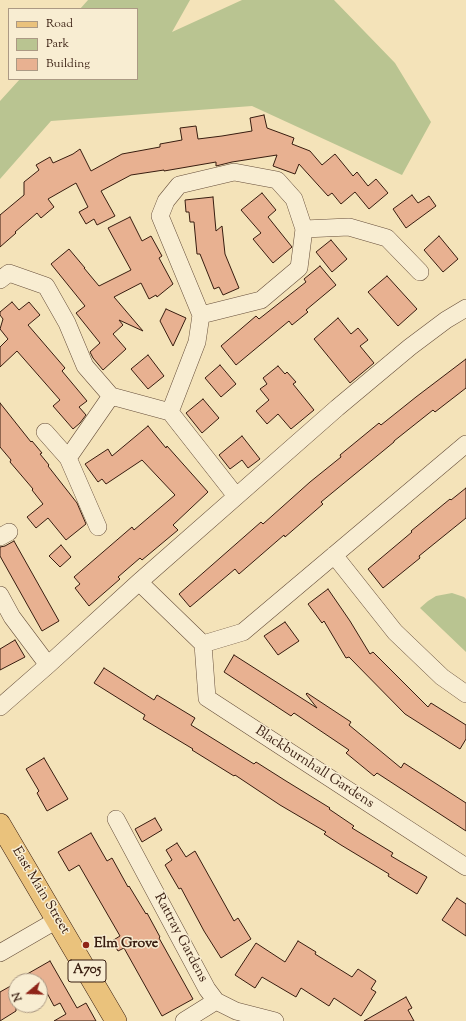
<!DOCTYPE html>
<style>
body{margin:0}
#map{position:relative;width:466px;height:1021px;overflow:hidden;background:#f4e3b9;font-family:"Sorts Mill Goudy",serif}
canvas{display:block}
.legend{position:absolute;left:8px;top:8px;width:130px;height:72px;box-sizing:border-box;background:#f8edd2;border:1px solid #ab9984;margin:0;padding:5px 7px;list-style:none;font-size:12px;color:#371c0f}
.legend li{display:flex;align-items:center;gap:8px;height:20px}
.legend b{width:20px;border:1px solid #ab9984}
.north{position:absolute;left:8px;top:973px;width:40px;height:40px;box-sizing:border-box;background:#f8edd2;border:1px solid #ab9984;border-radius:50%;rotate:251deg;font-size:11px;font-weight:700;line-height:16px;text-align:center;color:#371c0f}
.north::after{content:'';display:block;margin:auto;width:14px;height:18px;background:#8f2418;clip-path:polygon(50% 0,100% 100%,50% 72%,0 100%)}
</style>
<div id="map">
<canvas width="466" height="1021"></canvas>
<ul class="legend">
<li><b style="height:5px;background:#eac27c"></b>Road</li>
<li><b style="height:11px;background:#b9c491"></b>Park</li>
<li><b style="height:11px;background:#e8b191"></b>Building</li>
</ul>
<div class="north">N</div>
</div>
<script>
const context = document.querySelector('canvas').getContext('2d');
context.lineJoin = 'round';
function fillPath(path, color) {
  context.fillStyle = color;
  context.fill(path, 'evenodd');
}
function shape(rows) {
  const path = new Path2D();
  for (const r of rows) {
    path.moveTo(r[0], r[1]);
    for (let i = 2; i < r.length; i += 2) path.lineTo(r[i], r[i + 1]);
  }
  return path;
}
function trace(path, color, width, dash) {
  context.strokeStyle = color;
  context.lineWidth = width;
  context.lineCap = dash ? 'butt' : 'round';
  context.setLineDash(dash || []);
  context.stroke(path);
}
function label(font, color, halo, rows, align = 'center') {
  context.font = font + ' "Sorts Mill Goudy",serif';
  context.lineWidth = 3;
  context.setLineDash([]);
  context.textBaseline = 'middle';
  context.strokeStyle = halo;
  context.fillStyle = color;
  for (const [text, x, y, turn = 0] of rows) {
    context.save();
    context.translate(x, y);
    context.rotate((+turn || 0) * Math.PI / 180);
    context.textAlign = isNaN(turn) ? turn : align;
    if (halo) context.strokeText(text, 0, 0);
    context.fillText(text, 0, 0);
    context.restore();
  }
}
fillPath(shape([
 [88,0,190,0,172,32,242,0,334,0,395,63,431,122,402,175,252,106,51,121,0,179,0,101,20,79,137,79,137,9,80,9],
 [452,593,464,597,466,599,466,652,420,608,428,601,436,596]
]), '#b9c491');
const building = shape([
 [264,115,267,128,294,138,292,144,310,151,322,165,335,154,353,176,357,172,368,186,376,179,388,193,369,209,355,192,341,204,332,193,328,196,299,164,295,174,273,166,277,155,232,162,216,166,216,162,164,171,164,170,131,175,101,191,115,216,97,225,94,219,86,224,79,212,88,207,76,183,48,199,54,207,41,218,37,213,15,232,16,233,0,247,0,215,24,195,24,182,39,170,36,165,50,157,53,163,73,154,80,149,91,171,122,154,160,147,160,144,182,140,180,128,196,126,198,139,222,136,252,131,250,118,264,115],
 [262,193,276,210,268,217,292,247,273,263,253,239,261,233,241,210,262,193],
 [412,195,418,203,429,196,436,206,406,228,393,209,412,195],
 [213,197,216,231,222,226,225,254,239,288,223,295,219,287,214,289,200,254,197,254,194,222,190,222,189,212,186,212,185,200,213,197],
 [130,217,142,241,151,236,162,256,159,258,173,284,157,297,156,295,149,299,141,283,114,297,143,331,119,320,123,325,113,334,126,349,103,370,93,358,90,352,100,343,76,313,85,306,51,264,69,249,85,268,84,268,99,286,131,270,108,228,130,217],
 [439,236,458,259,443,272,424,250,439,236],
 [331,240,347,259,332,272,316,252,331,240],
 [320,266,336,285,306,310,308,312,292,325,289,321,236,365,221,346,256,316,259,319,306,282,304,279,320,266],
 [387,276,417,309,398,326,368,292,387,276],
 [12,302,19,310,29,302,40,315,28,325,65,368,62,371,87,401,79,407,86,415,80,423,73,429,53,406,60,400,17,351,0,367,0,347,8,339,0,329,3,319,0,315,0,312,12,302],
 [166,309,186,318,173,346,160,321,166,309],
 [338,318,351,334,358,328,368,340,360,346,374,363,350,383,314,339,338,318],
 [148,355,164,376,148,389,131,369,148,355],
 [466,359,466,388,435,412,433,410,394,441,394,442,321,502,323,504,285,537,284,535,239,574,235,569,190,607,179,594,261,522,263,524,310,482,341,457,340,455,379,423,381,425,416,397,466,359],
 [220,365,236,384,221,397,205,378,220,365],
 [278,366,285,374,287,372,296,382,293,384,314,410,291,429,278,414,267,424,256,411,269,400,260,389,267,384,263,378,278,366],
 [203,399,219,418,202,433,186,413,203,399],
 [0,403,31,442,32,441,42,453,40,454,49,465,48,466,77,503,86,524,66,540,48,518,36,528,27,517,43,504,32,490,33,489,10,462,11,460,0,447,0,403],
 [148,426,166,448,167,446,208,492,173,525,178,530,142,560,140,558,118,577,120,579,89,606,75,588,80,584,74,577,132,527,134,530,175,495,142,460,106,484,102,479,98,482,85,464,108,449,112,456,148,426],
 [242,436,260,459,248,468,242,460,230,469,219,455,242,436],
 [466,488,466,518,419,556,420,558,383,588,368,569,412,532,411,531,450,499,451,500,466,488],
 [14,541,59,621,42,631,0,556,0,547,5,546,14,541],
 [61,545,71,557,60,567,49,556,61,545],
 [328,589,350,621,370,654,373,652,428,707,431,703,466,725,466,739,460,749,405,714,349,657,346,658,324,621,322,623,308,604,328,589],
 [285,622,299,641,278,655,264,636,285,622],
 [15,640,25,657,0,670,0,649,15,640],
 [234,655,317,708,306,694,307,693,351,722,349,725,401,768,404,763,466,803,466,831,377,773,374,776,346,753,349,750,294,713,291,716,224,672,234,655],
 [104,668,154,700,157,695,195,718,191,725,254,764,256,762,286,781,330,808,329,809,354,826,352,828,393,853,391,856,427,877,417,894,388,876,389,874,341,845,324,834,326,832,280,805,235,775,234,776,192,750,193,749,143,719,145,715,94,683,104,668],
 [44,758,68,799,47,811,37,793,39,791,26,769,44,758],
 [155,818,162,830,142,842,135,829,155,818],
 [91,833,107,861,112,858,128,887,129,886,146,914,147,913,160,937,159,938,193,999,162,1016,124,948,118,951,112,941,120,936,79,865,69,871,58,852,91,833],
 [177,843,186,857,195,851,234,921,238,918,251,939,221,958,204,931,181,888,179,889,165,865,172,860,166,850,177,843],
 [457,898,466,904,466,936,442,920,457,898],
 [298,941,316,952,315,954,352,977,358,969,376,981,371,989,376,992,361,1016,334,998,329,1006,301,988,296,997,262,977,255,988,235,975,256,943,285,962,298,941],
 [50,961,77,1008,86,1003,96,1021,54,1021,66,1014,60,1003,54,1006,47,993,40,997,40,981,15,981,50,961],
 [16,983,16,1011,0,1021,0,992,16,983],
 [406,997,412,1008,408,1010,414,1021,364,1021,406,997]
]);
fillPath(building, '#e8b191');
trace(building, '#371c0f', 1);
const minor = shape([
 [304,229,349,227,387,238,420,272],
 [0,280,9,273,46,286,67,323,85,366,111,396,170,412,236,496],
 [170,412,197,342,201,315,160,216,166,201,179,185,234,172,277,180,294,199,304,229,299,268,261,300,201,315],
 [45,432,68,458,98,527],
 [68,458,111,396],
 [0,537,9,532],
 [334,555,395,632,442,677,466,694],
 [139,582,203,644,207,698,466,867],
 [0,595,12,617,48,665],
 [203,644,243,632,466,444],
 [0,707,48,665,139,582,337,408,410,347,446,320,466,308],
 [116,819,207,989,216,1001,236,1011,275,1021],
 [0,953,57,920],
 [184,1021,216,1001]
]);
const major = shape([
 [0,824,116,1021]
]);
trace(minor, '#664e3a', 18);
trace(major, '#371c0f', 22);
trace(minor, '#f8edd2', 17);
trace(major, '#eac27c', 21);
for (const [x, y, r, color] of [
 [86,945,4,"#8f2418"]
]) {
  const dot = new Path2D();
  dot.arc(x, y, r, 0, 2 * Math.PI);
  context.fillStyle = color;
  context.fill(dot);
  trace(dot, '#f8edd2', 1.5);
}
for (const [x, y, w] of [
 [87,971,38]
]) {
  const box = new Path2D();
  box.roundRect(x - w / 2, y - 11, w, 22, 3);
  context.fillStyle = '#f8edd2';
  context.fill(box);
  trace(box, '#371c0f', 1);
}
label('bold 13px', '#371c0f', null, [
 ["A705",87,971]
]);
label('14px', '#371c0f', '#f8edd2', [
 ["Blackburnhall Gardens",314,768,33],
 ["East Main Street",40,891,59],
 ["Rattray Gardens",180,938,62]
]);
label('bold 14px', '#371c0f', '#f8edd2', [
 ["Elm Grove",94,945]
], 'left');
</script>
